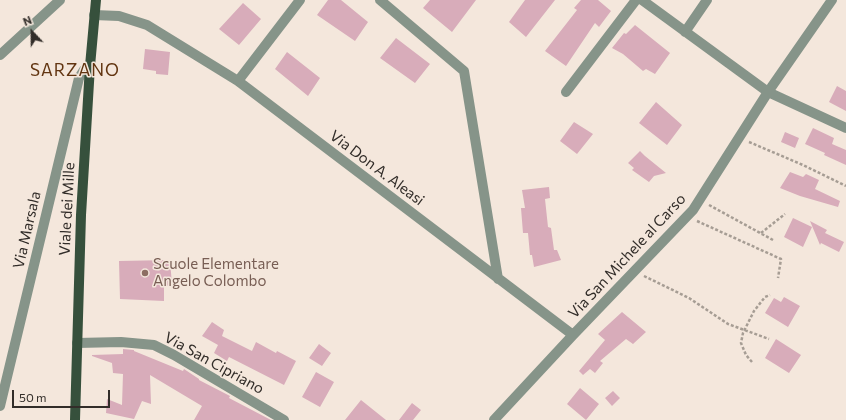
<!DOCTYPE html>
<style>
body{margin:0}
#map{position:relative;width:846px;height:420px;overflow:hidden;background:#f4e7dc;font-family:Commissioner,sans-serif}
canvas{display:block}
.north{position:absolute;left:12px;top:12px;width:40px;height:40px;-webkit-text-stroke:3px #f4e7dc;paint-order:stroke;rotate:338deg;font-size:11px;font-weight:700;line-height:16px;text-align:center;color:#322d29}
.north::after{content:'';display:block;margin:auto;width:14px;height:18px;background:#322d29;clip-path:polygon(50% 0,100% 100%,50% 72%,0 100%)}
.scale{position:absolute;left:12px;top:390px;width:98px;height:18px;box-sizing:border-box;border:2px solid #322d29;border-top:0;padding-left:5px;font-size:12px;line-height:14px;white-space:nowrap;color:#322d29;-webkit-text-stroke:3px #f4e7dc;paint-order:stroke}
</style>
<div id="map">
<canvas width="846" height="420"></canvas>
<div class="north">N</div>
<div class="scale">50 m</div>
</div>
<script>
const context = document.querySelector('canvas').getContext('2d');
context.lineJoin = 'round';
function fillPath(path, color) {
  context.fillStyle = color;
  context.fill(path, 'evenodd');
}
function shape(rows) {
  const path = new Path2D();
  for (const r of rows) {
    path.moveTo(r[0], r[1]);
    for (let i = 2; i < r.length; i += 2) path.lineTo(r[i], r[i + 1]);
  }
  return path;
}
function trace(path, color, width, dash) {
  context.strokeStyle = color;
  context.lineWidth = width;
  context.lineCap = dash ? 'butt' : 'round';
  context.setLineDash(dash || []);
  context.stroke(path);
}
function label(font, color, halo, rows, align = 'center') {
  context.font = font + ' Commissioner,sans-serif';
  context.lineWidth = 3;
  context.setLineDash([]);
  context.textBaseline = 'middle';
  context.strokeStyle = halo;
  context.fillStyle = color;
  for (const [text, x, y, turn = 0] of rows) {
    context.save();
    context.translate(x, y);
    context.rotate((+turn || 0) * Math.PI / 180);
    context.textAlign = isNaN(turn) ? turn : align;
    if (halo) context.strokeText(text, 0, 0);
    context.fillText(text, 0, 0);
    context.restore();
  }
}
fillPath(shape([
 [328,0,341,0,368,22,355,41,317,15],
 [430,0,476,0,452,32,423,8],
 [525,0,555,0,526,37,509,22],
 [581,0,598,0,611,11,599,27,595,23,566,66,545,51,577,10,574,8],
 [243,3,261,19,239,45,219,29],
 [635,25,670,53,655,74,646,69,643,71,623,54,612,48,624,33,626,34],
 [396,38,430,64,415,83,380,58],
 [145,49,170,52,168,75,156,74,156,71,143,69],
 [287,52,320,78,308,96,275,69],
 [837,86,846,91,846,111,829,102],
 [656,102,682,125,667,145,639,123],
 [574,122,593,134,577,154,560,141],
 [813,128,834,138,832,144,846,150,846,165,824,155,825,153,805,144],
 [785,132,799,138,795,148,781,142],
 [640,151,645,156,666,173,654,176,649,182,632,170,634,168,628,163],
 [790,172,803,177,806,174,819,180,815,189,840,201,838,207,800,196,780,188],
 [549,187,550,198,545,199,548,227,551,228,554,250,557,250,561,260,534,267,532,255,530,255,528,233,523,233,521,208,525,208,522,190],
 [793,218,812,227,803,247,784,237],
 [810,221,827,230,825,233,844,242,839,252,821,243,820,245],
 [170,260,172,285,164,286,164,301,120,299,119,261],
 [784,297,800,306,788,327,765,313,774,298,781,302],
 [622,312,646,332,633,344,626,339,600,361,603,363,595,373,590,369,583,375,579,371,605,340,598,334],
 [212,322,224,330,222,336,252,351,256,342,276,353,277,351,296,361,284,385,229,357,227,361,214,353,218,345,202,336],
 [776,339,801,355,789,373,765,358],
 [319,344,331,353,322,366,309,358],
 [123,349,134,350,134,351,183,371,184,369,199,379,199,380,230,396,229,398,271,420,194,420,202,406,150,375,151,404,142,401,134,419,106,413,107,399,122,405,123,374,113,373,112,363,92,356,92,355,123,354],
 [316,372,334,382,320,407,302,397],
 [580,388,599,404,586,420,567,404],
 [613,391,620,398,612,406,605,398],
 [361,400,386,420,345,420],
 [412,403,421,410,413,420,399,420]
]), '#d8acba');
trace(shape([
 [749,142,803,165,846,186],
 [709,205,773,240],
 [697,221,781,259,778,278],
 [761,233,785,214],
 [644,276,689,298,728,324,769,339],
 [752,362,746,355,741,343,743,333,754,311,765,297,770,295]
]), '#a69d94', 2.5, [3, 2]);
trace(shape([
 [380,0,464,71,498,279],
 [642,0,768,92,846,128],
 [94,15,119,16,147,25,238,81,300,0],
 [685,32,707,0],
 [0,55,60,0],
 [238,81,573,335],
 [566,92,636,0],
 [77,343,121,342,154,345,174,355,284,420],
 [0,406,79,78,84,70,90,66],
 [494,420,573,335,693,210,768,92,832,0]
]), '#869489', 10);
trace(shape([
 [75,420,81,215,90,66,96,0]
]), '#36503c', 10);
for (const [x, y, r, color] of [
 [145,273,4,"#8d6e63"]
]) {
  const dot = new Path2D();
  dot.arc(x, y, r, 0, 2 * Math.PI);
  context.fillStyle = color;
  context.fill(dot);
  trace(dot, '#f4e7dc', 1.5);
}
label('15px', '#322d29', '#f4e7dc', [
 ["Via Don A. Aleasi",377,168,37],
 ["Viale dei Mille",67,209,-87],
 ["Via Marsala",27,230,-77],
 ["Via San Michele al Carso",627,256,-47],
 ["Via San Cipriano",214,363,29]
]);
label('15px', '#785e54', '#f4e7dc', [
 ["Scuole Elementare",153,264],
 ["Angelo Colombo",153,281]
], 'left');
context.letterSpacing = '1px';
label('17px', '#623511', '#f4e7dc', [
 ["SARZANO",75,70]
]);
context.letterSpacing = '0px';
</script>
